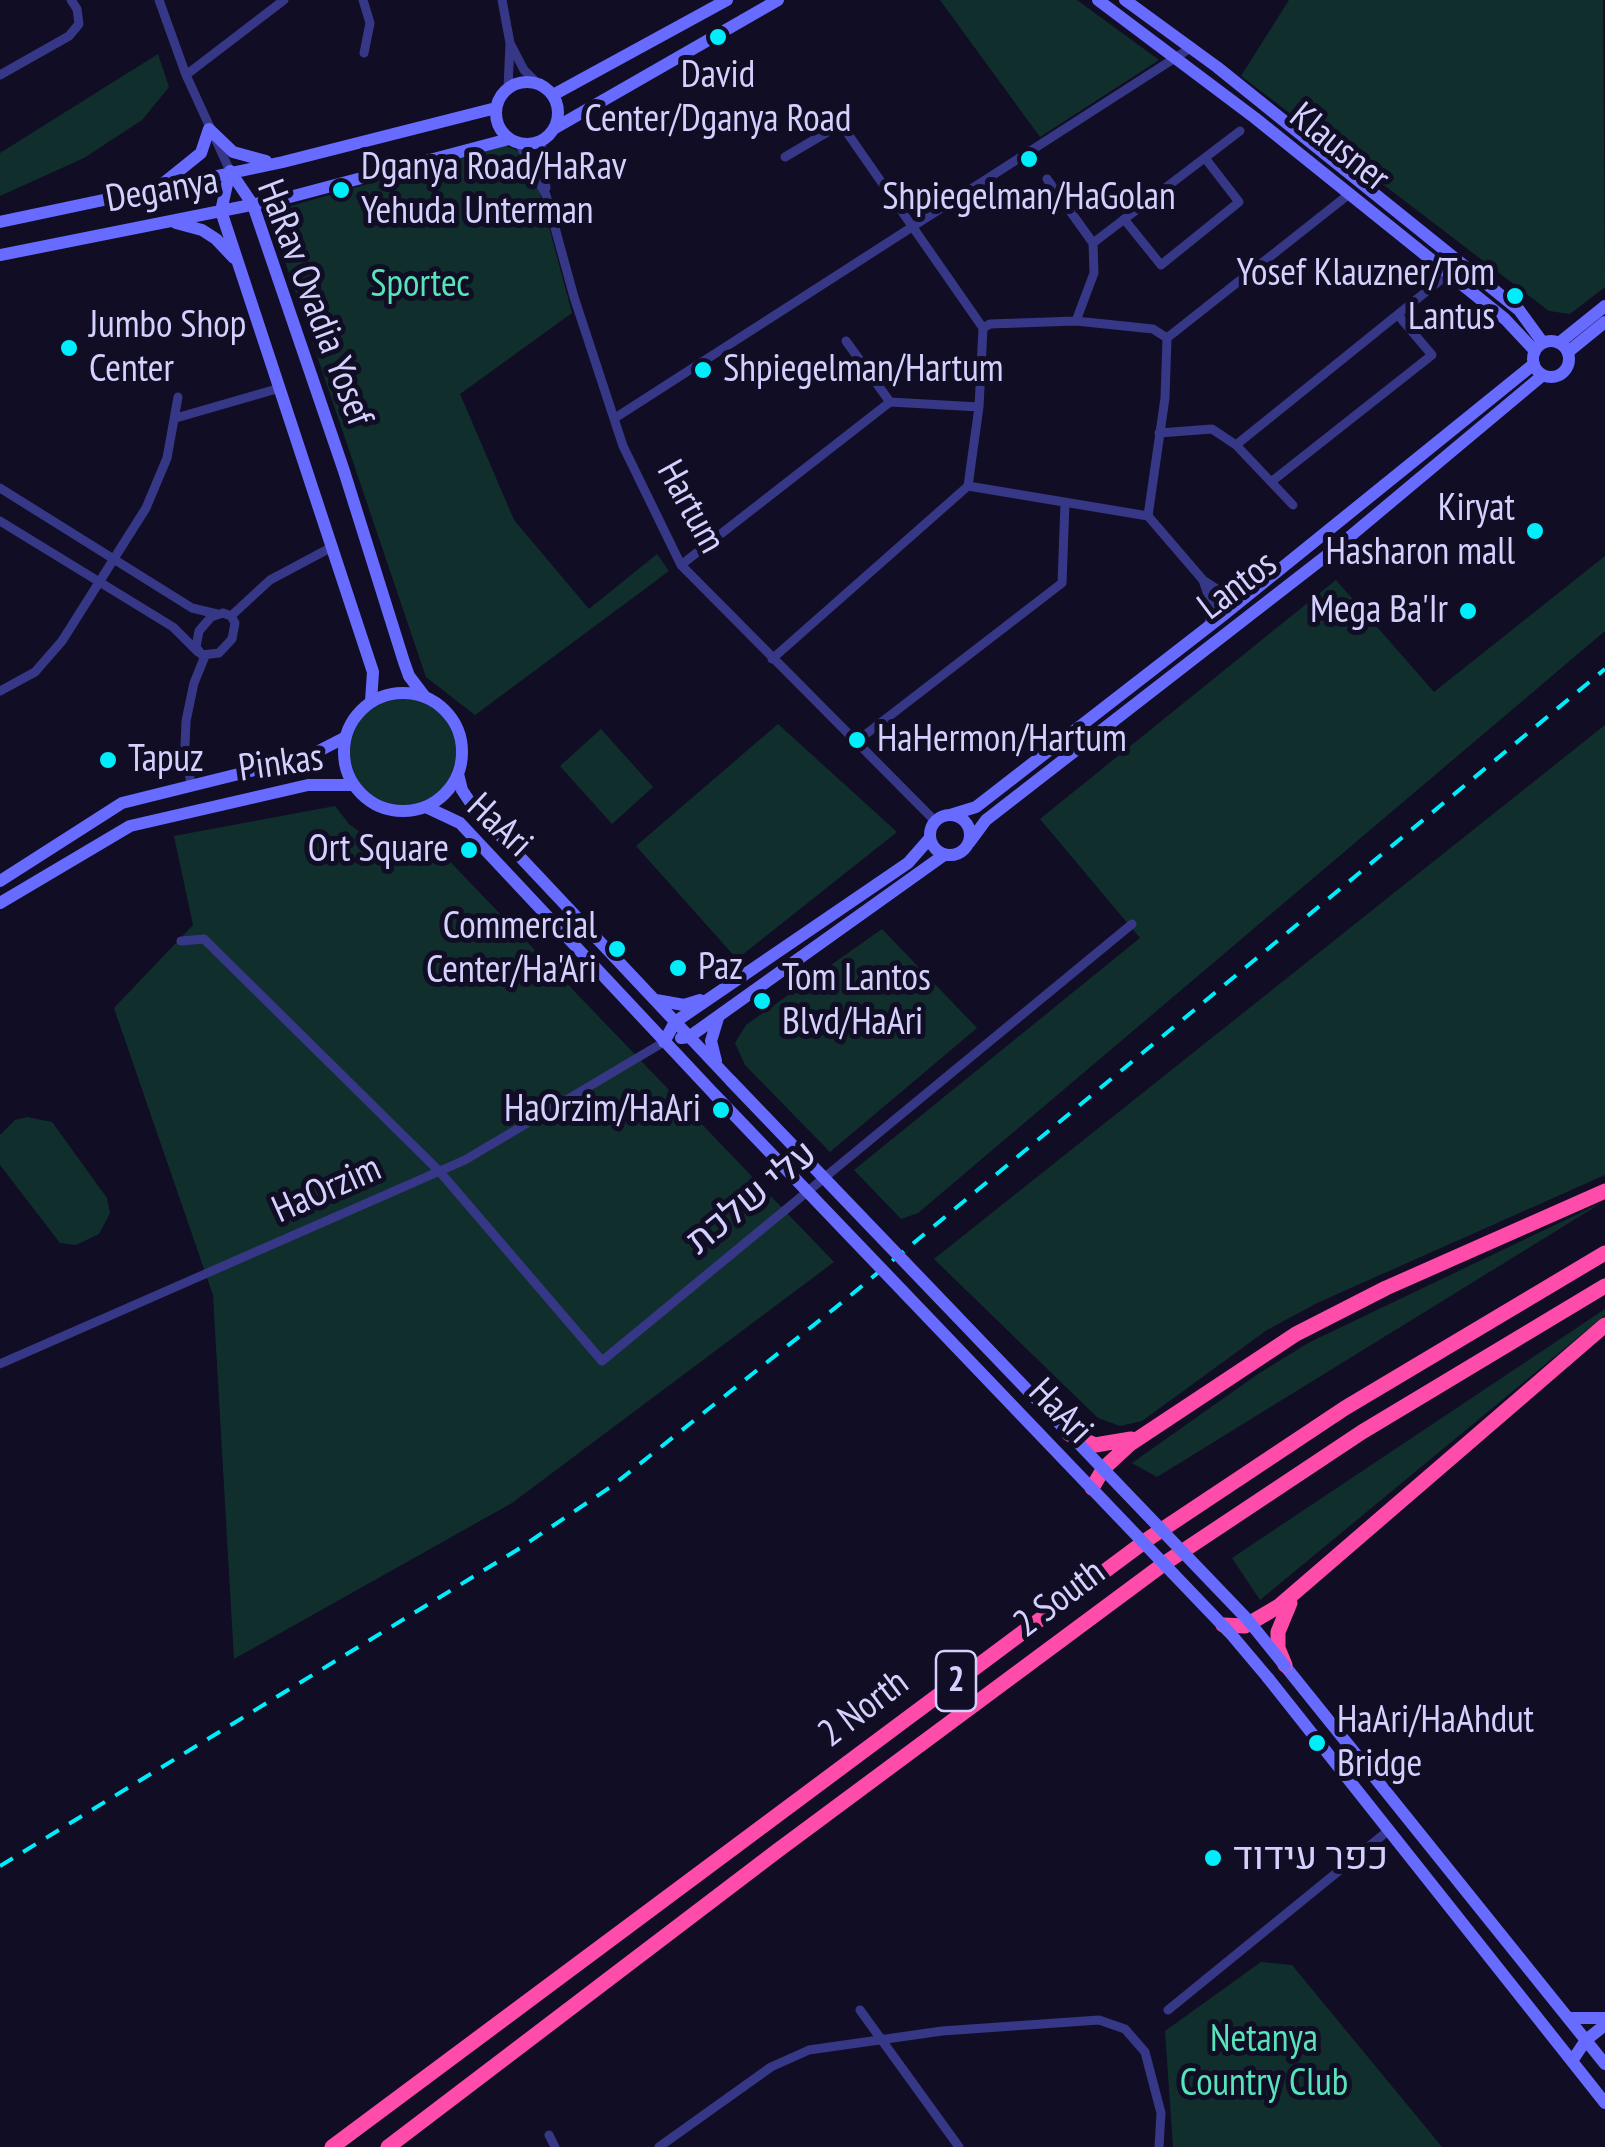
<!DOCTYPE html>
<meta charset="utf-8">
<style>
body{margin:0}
canvas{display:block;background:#100d24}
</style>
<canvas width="1605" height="2147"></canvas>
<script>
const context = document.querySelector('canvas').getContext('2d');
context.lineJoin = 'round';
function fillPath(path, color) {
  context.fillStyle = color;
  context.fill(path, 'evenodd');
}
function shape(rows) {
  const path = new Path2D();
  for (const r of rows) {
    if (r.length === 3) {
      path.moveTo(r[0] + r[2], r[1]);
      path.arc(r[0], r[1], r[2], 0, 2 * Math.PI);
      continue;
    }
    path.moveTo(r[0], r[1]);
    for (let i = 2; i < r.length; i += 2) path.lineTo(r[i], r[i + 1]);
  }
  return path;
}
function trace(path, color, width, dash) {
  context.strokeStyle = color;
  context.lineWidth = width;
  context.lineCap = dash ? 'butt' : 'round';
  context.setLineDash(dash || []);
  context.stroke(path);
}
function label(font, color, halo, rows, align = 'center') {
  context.font = font + ' "PT Sans Narrow",Heebo,sans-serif';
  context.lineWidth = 10;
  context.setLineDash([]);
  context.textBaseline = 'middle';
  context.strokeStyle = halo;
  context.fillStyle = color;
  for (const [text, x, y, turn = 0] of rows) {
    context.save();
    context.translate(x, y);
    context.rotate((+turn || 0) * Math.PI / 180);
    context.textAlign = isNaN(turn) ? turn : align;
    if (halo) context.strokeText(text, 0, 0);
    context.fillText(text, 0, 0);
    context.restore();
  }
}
fillPath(shape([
 [940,0,1077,0,1159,60,1040,137],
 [1289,0,1603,0,1605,287,1570,314,1549,311,1241,76],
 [158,54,169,87,142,120,84,158,0,196,0,153],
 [504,145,530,156,572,313,460,394,514,520,589,609,657,554,669,571,475,715,426,677,272,223,284,208],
 [1605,556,1605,631,918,1213,901,1219,854,1170,1140,938,1040,819,1336,580,1434,692],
 [403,752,53],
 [778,724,897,832,737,959,636,846],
 [1605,725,1605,1175,1317,1303,1267,1330,1142,1421,1120,1426,1098,1418,934,1259],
 [601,729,653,787,612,824,560,766],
 [335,806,349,824,390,854,435,846,834,1262,512,1503,234,1659,213,1295,114,1008,193,925,174,836],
 [882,929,977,1028,830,1152,745,1065,735,1043,746,1025],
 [27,1117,52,1122,107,1198,110,1213,99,1234,76,1245,60,1243,0,1165,0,1135,15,1120],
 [1603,1202,1157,1477,1132,1463,1258,1374,1310,1342],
 [1605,1309,1605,1315,1260,1600,1232,1558],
 [1261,1962,1292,1965,1442,2147,1173,2147,1165,2031]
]), '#102f2c');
trace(shape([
 [159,0,186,75,230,171],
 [363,0,370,23,364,53],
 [502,0,510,43,508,88],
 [511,45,524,70,537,83],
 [0,75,69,36,79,24,77,9,71,0],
 [186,75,284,0],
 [541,141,546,188],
 [519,143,546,195,574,297,623,446,681,565,935,821],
 [785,157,841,124,983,328],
 [1047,179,1093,243],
 [1124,219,1161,265,1239,202,1205,158],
 [1093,243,1240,131],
 [1076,321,1094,273,1093,243],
 [1167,338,1348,195],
 [846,341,890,402],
 [176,418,280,388],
 [615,418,1192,47],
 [1159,433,1212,429,1236,445,1293,505],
 [1236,445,1448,274],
 [1271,482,1432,355,1398,315],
 [0,488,192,608,217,614],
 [1148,516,1165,398,1167,338,1153,329,1076,321,990,324,983,328,979,407,968,486,1148,516,1203,580,1226,595,1245,597],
 [0,521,173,627,198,652],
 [681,565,890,402,979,407],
 [1203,580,1211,604,1209,626],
 [223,613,231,616,235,623,232,639,219,653,202,655,196,647,199,631,211,617,223,613],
 [231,616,270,580,332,547],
 [772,659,968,486],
 [0,691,35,672,62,641,146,508,167,458,178,397],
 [857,741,1062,583,1065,503],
 [191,785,185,746,186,721,194,683,205,656],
 [181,941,204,939,440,1172,602,1361,1132,924],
 [0,1364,465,1160,664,1042],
 [860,2010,959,2147],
 [1168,2010,1389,1830],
 [549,2135,555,2147],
 [659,2147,771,2067,809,2050,942,2031,1099,2020,1125,2029,1145,2052,1161,2113,1159,2147]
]), '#363786', 9);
trace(shape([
 [1098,0,1255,118,1505,319,1535,351],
 [1125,0,1217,67,1519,310,1543,343],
 [527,113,31],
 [553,95,727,0],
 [555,128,778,0],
 [209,129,233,152,266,161],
 [230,171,253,205,344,471,404,662,409,676,425,697],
 [230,171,221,211,373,672,371,701],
 [165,182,201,153,209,129],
 [0,222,283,162,496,108],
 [176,223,202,230,216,239,234,258],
 [0,255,286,198,509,139],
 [1551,359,18],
 [1559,343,1605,306],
 [1568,352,1605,322],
 [403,752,59],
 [458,774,462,790,474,808,731,1081],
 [426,807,460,823,715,1095],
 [950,835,20],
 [950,815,976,807,1221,617,1534,364],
 [969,843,986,820,1335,549,1543,375],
 [0,881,122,803,307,757,344,738],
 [0,903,130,826,308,785,354,785],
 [656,1000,684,1005,700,1000],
 [681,1038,689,1037,944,855],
 [664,1042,675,1022,908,863,930,838],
 [716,1061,711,1041,718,1018],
 [1285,1666,1605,2064],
 [1268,1678,1605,2103],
 [1569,2018,1605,2018],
 [1572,2061,1586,2040,1605,2025]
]), '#686bff', 12);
trace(shape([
 [1069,1434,1095,1445,1131,1439],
 [1092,1488,1104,1468,1130,1444,1296,1334,1386,1288,1605,1191],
 [1223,1625,1245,1626,1279,1606,1605,1325],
 [1285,1665,1278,1648,1278,1632,1290,1603],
 [332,2147,1148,1539,1345,1408,1605,1253],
 [388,2147,777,1851,1165,1563,1362,1432,1605,1286]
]), '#ff4caa', 15);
trace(shape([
 [0,1866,517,1550,612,1486,845,1300,1605,669]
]), '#00eefc', 4, [15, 12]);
trace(shape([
 [731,1081,1247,1619,1285,1666],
 [715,1095,1230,1633,1268,1678]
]), '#686bff', 12);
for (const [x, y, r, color] of [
 [718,37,10,"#00eefc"],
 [1029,159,10,"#00eefc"],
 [341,190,10,"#00eefc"],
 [1515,296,10,"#00eefc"],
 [69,348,10,"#00eefc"],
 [703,370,10,"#00eefc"],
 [1535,531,10,"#00eefc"],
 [1468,611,10,"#00eefc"],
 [857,740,10,"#00eefc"],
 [108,760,10,"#00eefc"],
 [469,850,10,"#00eefc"],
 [617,949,10,"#00eefc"],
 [678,968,10,"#00eefc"],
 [762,1001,10,"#00eefc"],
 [721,1110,10,"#00eefc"],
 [1317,1743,10,"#00eefc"],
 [1213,1858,10,"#00eefc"]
]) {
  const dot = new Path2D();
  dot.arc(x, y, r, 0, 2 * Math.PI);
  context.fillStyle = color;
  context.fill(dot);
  trace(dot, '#100d24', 4);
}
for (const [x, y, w] of [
 [956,1681,40]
]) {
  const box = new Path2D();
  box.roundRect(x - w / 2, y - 30, w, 60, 8);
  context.fillStyle = '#100d24';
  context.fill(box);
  trace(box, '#d4d1ff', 2.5);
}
label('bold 35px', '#d4d1ff', null, [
 ["2",956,1681]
]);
label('38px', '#d4d1ff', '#100d24', [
 ["David",718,76,"center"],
 ["Center/Dganya Road",718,120,"center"],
 ["Dganya Road/HaRav",361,168],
 ["Yehuda Unterman",361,212],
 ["Shpiegelman/HaGolan",1029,198,"center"],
 ["Yosef Klauzner/Tom",1495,274,"right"],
 ["Lantus",1495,318,"right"],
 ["Jumbo Shop",89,326],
 ["Center",89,370],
 ["Shpiegelman/Hartum",723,370],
 ["Kiryat",1515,509,"right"],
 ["Hasharon mall",1515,553,"right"],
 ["Mega Ba'Ir",1448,611,"right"],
 ["HaHermon/Hartum",877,740],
 ["Tapuz",128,760],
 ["Ort Square",449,850,"right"],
 ["Commercial",597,927,"right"],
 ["Center/Ha'Ari",597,971,"right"],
 ["Paz",698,968],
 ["Tom Lantos",782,979],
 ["Blvd/HaAri",782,1023],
 ["HaOrzim/HaAri",701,1110,"right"],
 ["HaAri/HaAhdut",1337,1721],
 ["Bridge",1337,1765],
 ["כפר עידוד",1233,1858]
], 'left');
label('38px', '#d4d1ff', '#100d24', [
 ["Klausner",1339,148,39],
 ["Deganya",162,191,-10],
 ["HaRav Ovadia Yosef",314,303,69],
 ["Hartum",690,507,61],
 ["Lantos",1238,586,-37],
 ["Pinkas",281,764,-8],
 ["HaAri",499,826,43],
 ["HaOrzim",327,1190,-24],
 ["עלי שלכת",752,1198,-39],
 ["HaAri",1060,1412,46],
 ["2 South",1060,1599,-37],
 ["2 North",864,1709,-37]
]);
label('38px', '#57e4bb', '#100d24', [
 ["Sportec",420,285],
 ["Netanya",1264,2040],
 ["Country Club",1264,2084]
]);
</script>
